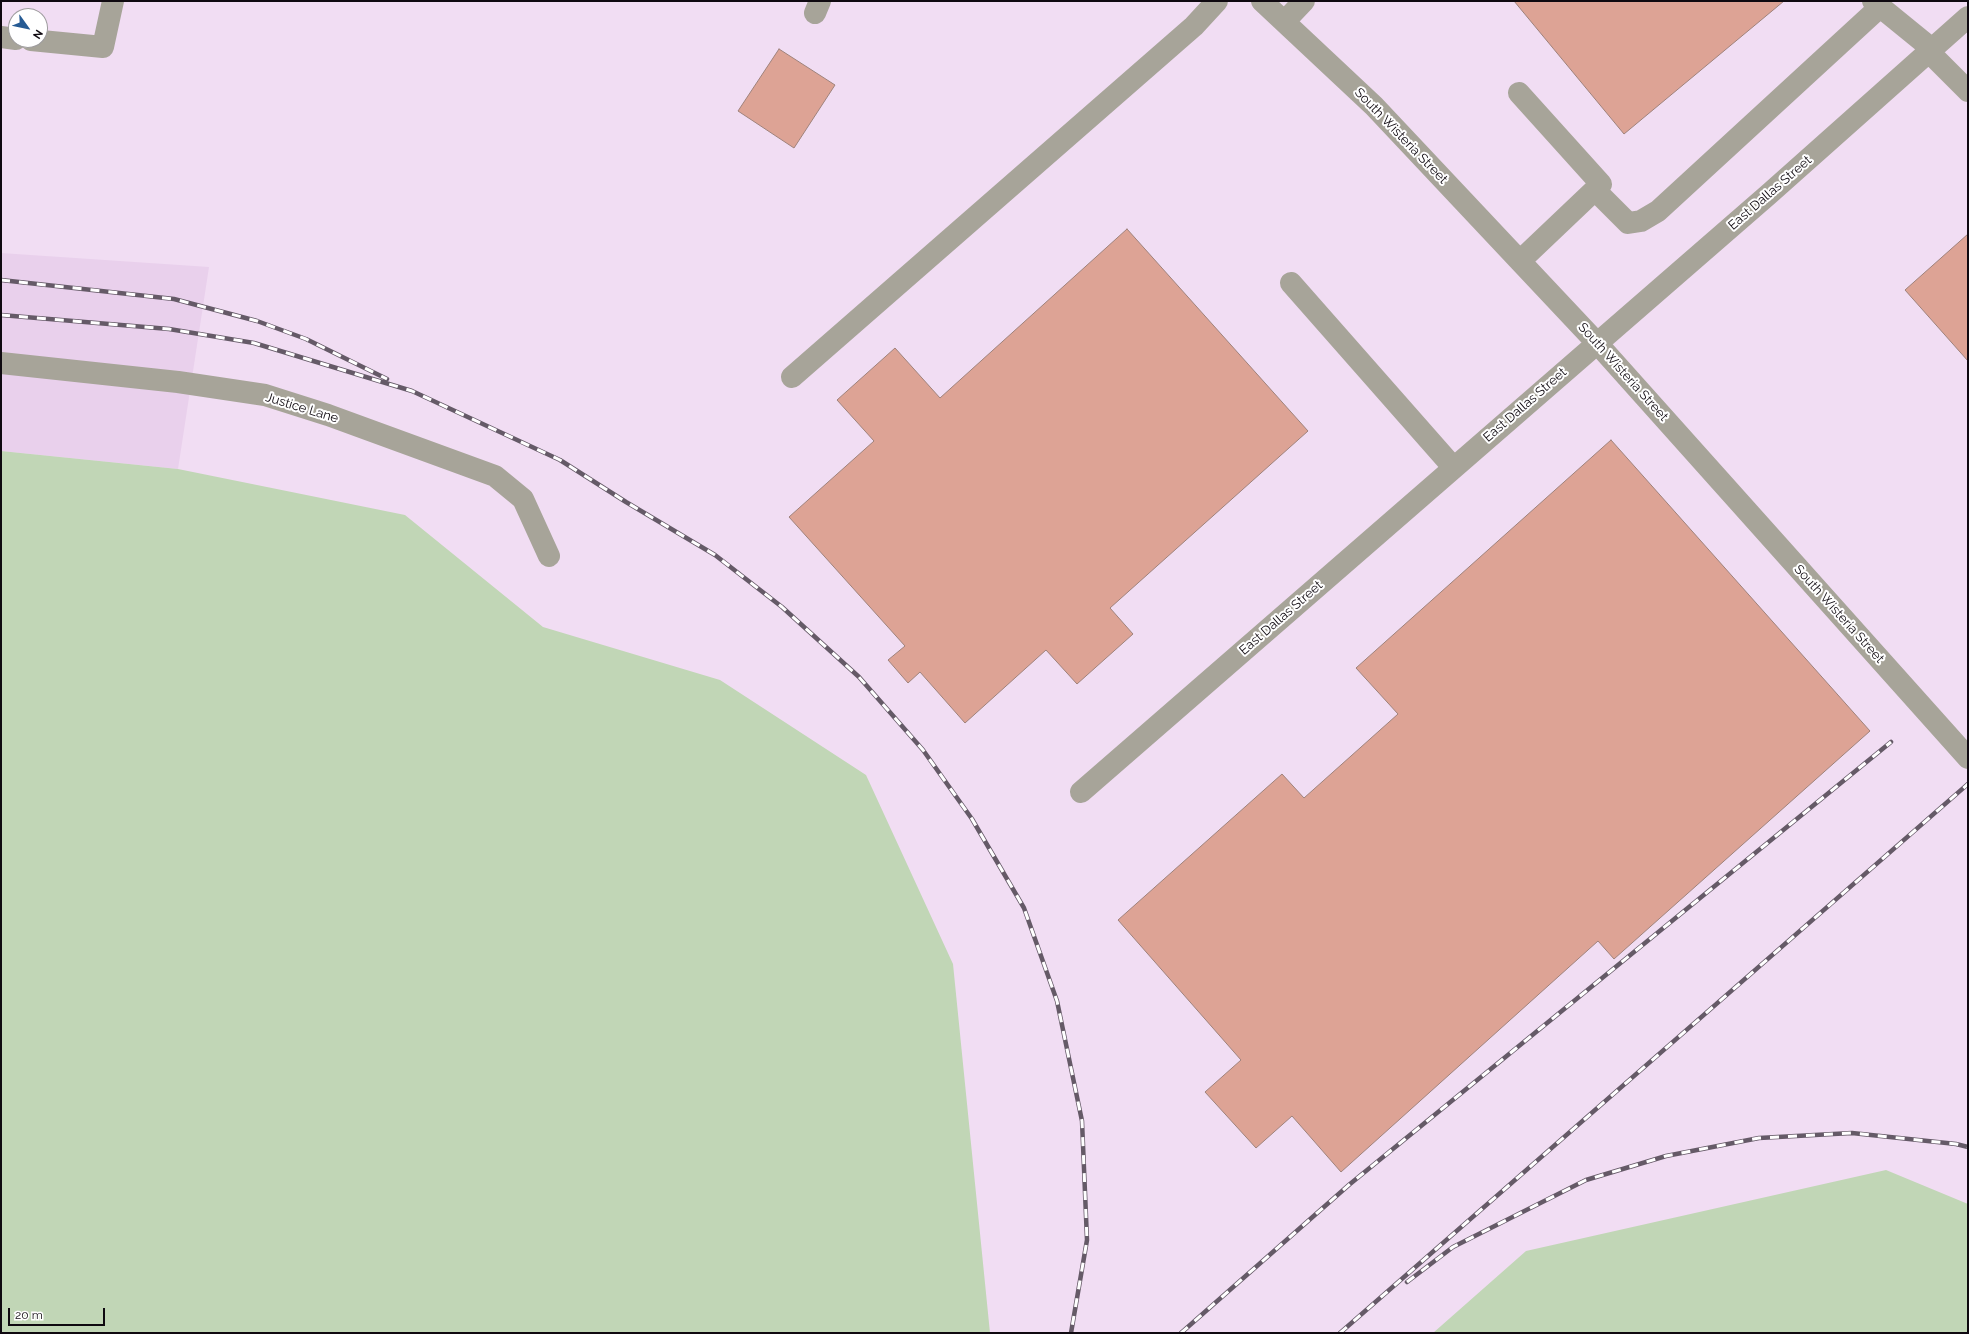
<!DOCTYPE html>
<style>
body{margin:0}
#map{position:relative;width:1969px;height:1334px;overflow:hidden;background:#f1ddf3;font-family:Raleway,sans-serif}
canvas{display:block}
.frame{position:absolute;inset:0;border:2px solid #0f0910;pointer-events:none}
.north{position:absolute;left:8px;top:8px;width:40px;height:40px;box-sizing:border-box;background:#fff;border:1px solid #9f9d9f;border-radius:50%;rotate:123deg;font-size:11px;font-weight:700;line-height:16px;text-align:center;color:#0f0910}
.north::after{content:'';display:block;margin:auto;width:14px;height:18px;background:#265b94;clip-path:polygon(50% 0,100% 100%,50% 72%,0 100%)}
.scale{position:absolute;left:8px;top:1308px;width:97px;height:18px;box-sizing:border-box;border:2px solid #0f0910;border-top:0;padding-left:5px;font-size:12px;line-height:14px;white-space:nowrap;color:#0f0910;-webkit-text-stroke:3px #fff;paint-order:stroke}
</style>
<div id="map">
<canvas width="1969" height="1334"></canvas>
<div class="frame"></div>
<div class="north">N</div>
<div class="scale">20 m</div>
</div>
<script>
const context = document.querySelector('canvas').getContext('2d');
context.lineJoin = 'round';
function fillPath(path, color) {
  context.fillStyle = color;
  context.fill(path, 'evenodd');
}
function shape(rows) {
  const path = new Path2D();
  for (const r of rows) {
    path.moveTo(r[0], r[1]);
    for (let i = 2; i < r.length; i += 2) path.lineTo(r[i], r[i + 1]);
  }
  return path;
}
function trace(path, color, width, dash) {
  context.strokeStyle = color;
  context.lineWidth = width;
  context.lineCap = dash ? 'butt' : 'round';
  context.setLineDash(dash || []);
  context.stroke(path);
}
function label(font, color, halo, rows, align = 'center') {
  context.font = font + ' Raleway,sans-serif';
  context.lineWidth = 4;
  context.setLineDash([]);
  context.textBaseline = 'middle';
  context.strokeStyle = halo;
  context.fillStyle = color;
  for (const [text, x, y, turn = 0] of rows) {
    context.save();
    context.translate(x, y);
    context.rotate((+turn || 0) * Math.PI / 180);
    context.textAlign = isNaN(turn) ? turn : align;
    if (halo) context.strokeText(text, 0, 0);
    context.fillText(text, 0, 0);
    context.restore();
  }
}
fillPath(shape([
 [1,253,209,267,178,469,1,451]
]), '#e9d0ec');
fillPath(shape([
 [1,451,178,469,405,515,543,627,720,680,866,775,953,964,990,1333,1,1333],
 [1886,1170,1968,1204,1968,1333,1433,1333,1526,1251]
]), '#c1d6b6');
const building = shape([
 [1514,1,1784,1,1624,134,1514,1],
 [779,49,835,85,794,148,738,111,779,49],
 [1127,229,1308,431,1110,608,1133,634,1077,684,1046,650,965,723,920,672,908,683,888,660,905,646,789,517,874,441,837,400,895,348,940,398,1127,229],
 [1968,234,1968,361,1905,290,1968,234],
 [1611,440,1870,731,1614,959,1598,941,1341,1172,1292,1116,1256,1148,1205,1092,1241,1060,1118,920,1282,774,1304,798,1398,714,1356,668,1611,440]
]);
fillPath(building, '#dda395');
trace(building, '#9e827b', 1);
trace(shape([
 [1262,1,1374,106,1596,342,1968,758],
 [1873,1,1932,49],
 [815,13,820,1],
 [1285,21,1304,1],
 [1,37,16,39],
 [31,40,103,47,113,1],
 [1929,52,1968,91],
 [1519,93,1601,184,1520,261],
 [1595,190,1628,223,1641,221,1658,211,1880,7],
 [1291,283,1453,467],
 [1,363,178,382,265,395,328,415,495,476,523,499,549,556],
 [792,377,1194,26,1217,1],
 [1081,792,1769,194,1968,17]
]), '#a7a499', 22);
const rail = shape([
 [1,280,174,299,257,321,306,339,387,379],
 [1,315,169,329,254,343,412,391,560,460,626,502,715,555,782,607,859,677,923,750,972,819,1024,908,1057,1001,1082,1121,1087,1240,1071,1333],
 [1407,1282,1453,1247,1586,1180,1666,1156,1759,1138,1852,1133,1956,1144,1968,1147],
 [1181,1333,1350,1184,1891,742],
 [1340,1333,1968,784]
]);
trace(rail, '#655a67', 4.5);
trace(rail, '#fff', 3, [9]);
label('13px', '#0f0910', '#fff', [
 ["South Wisteria Street",1401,136,46],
 ["East Dallas Street",1770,193,-41],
 ["South Wisteria Street",1623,372,48],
 ["East Dallas Street",1525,405,-41],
 ["Justice Lane",302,408,17],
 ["South Wisteria Street",1839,614,48],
 ["East Dallas Street",1281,618,-41]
]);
</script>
